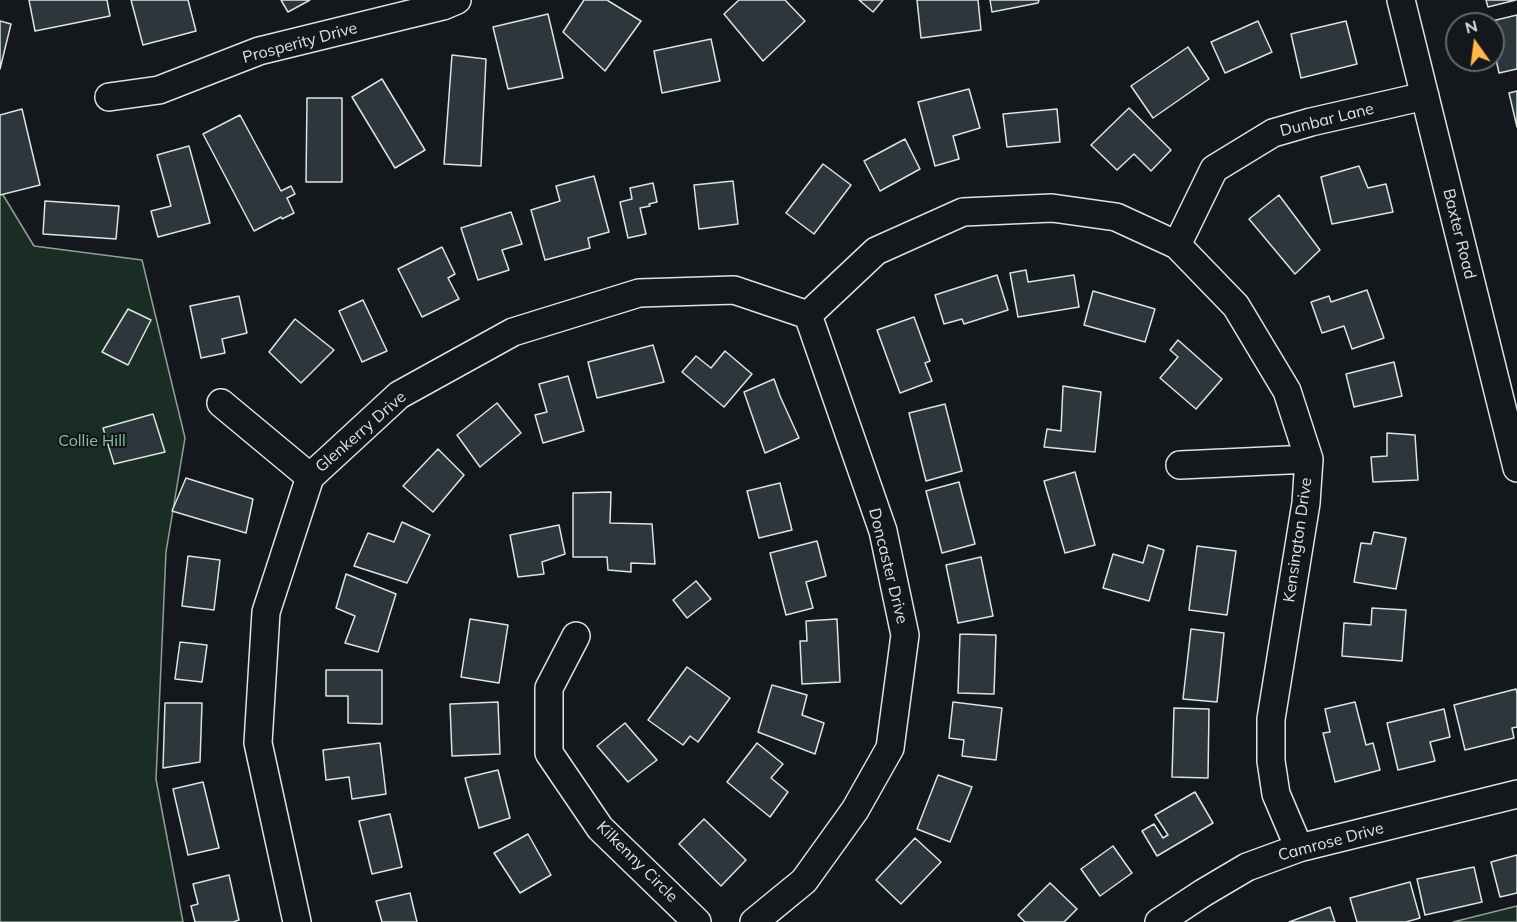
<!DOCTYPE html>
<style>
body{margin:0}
#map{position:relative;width:1517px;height:922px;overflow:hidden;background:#14181c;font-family:Mulish,sans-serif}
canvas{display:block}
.north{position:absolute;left:1445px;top:12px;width:60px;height:60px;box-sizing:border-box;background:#14181c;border:2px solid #626a69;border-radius:50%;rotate:346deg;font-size:16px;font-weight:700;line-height:24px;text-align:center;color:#d8e6dc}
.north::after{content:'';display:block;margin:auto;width:21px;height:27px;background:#ffb74d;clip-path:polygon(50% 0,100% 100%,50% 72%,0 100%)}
</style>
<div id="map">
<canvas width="1517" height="922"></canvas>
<div class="north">N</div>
</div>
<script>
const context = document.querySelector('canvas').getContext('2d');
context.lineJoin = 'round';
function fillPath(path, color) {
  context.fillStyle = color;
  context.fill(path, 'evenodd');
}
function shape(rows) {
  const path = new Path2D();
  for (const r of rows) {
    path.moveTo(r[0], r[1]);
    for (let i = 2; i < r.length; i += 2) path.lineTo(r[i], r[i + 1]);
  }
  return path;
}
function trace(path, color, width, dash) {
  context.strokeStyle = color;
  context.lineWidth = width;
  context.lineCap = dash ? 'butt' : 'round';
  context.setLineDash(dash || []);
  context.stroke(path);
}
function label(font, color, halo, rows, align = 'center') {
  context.font = font + ' Mulish,sans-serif';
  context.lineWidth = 4.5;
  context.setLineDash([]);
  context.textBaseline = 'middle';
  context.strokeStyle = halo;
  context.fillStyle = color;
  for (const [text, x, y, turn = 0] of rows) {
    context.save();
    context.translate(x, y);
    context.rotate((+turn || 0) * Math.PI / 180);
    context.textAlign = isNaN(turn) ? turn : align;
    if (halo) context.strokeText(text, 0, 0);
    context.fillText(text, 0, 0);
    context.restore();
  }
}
const green = shape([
 [0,190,34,246,142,260,185,438,166,552,156,779,183,922,0,922,0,190],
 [1517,906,1517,922,1453,922,1517,906]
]);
fillPath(green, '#1a2d24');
trace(green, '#939e99', 1.5);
const building = shape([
 [29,0,107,0,110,16,35,31,29,0],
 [131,0,188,0,196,31,143,45,131,0],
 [281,0,310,0,288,12,281,0],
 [584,0,607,0,641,21,605,71,563,32,584,0],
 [739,0,785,0,805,21,763,61,724,14,739,0],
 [859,0,883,0,873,12,859,0],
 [917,0,978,0,981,30,921,38,917,0],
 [990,0,1039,0,1038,3,992,12,990,0],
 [1486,0,1516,0,1488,7,1486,0],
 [548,14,563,78,508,89,493,27,548,14],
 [1517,15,1517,69,1499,73,1493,45,1493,24,1488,24,1488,22,1517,15],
 [0,21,11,24,0,69,0,21],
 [1258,21,1272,52,1225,73,1211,42,1258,21],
 [1346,21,1357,64,1301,78,1291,34,1346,21],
 [711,39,720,81,662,93,654,51,711,39],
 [1188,47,1209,79,1153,118,1131,86,1188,47],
 [452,55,486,59,481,166,444,164,452,55],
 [382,79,425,150,395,168,352,97,382,79],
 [969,89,980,128,953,136,959,159,935,166,918,102,969,89],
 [1517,91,1517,127,1509,93,1517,91],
 [307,98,342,98,342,182,306,182,307,98],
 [1129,108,1171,150,1151,171,1134,154,1117,170,1091,145,1129,108],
 [22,109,40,185,0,195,0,115,22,109],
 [1057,109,1060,142,1007,147,1003,114,1057,109],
 [240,115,281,191,291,186,295,194,287,198,294,213,282,219,281,217,254,231,203,134,240,115],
 [905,139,920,169,880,191,864,161,905,139],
 [189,146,210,223,158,237,151,211,171,206,157,155,189,146],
 [823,164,851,185,814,234,786,213,823,164],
 [1359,166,1368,188,1386,184,1393,212,1332,224,1321,177,1359,166],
 [594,176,609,232,588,238,590,248,545,260,531,210,560,201,556,186,594,176],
 [733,181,738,224,699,229,694,185,733,181],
 [653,183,657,202,649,204,650,206,640,208,646,234,628,238,620,202,632,199,630,188,653,183],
 [1279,195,1320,250,1295,274,1249,219,1279,195],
 [45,201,119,206,116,239,43,234,45,201],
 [511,212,522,244,502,250,509,270,478,280,461,228,511,212],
 [442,247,455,274,448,278,459,299,422,317,398,269,442,247],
 [1026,270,1028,282,1074,275,1079,307,1018,317,1010,273,1026,270],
 [997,275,1008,310,964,324,962,319,944,324,935,295,997,275],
 [1367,290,1384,338,1352,349,1344,326,1322,333,1311,302,1329,296,1331,302,1367,290],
 [1093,291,1155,309,1145,342,1084,325,1093,291],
 [239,296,247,333,222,339,225,353,201,358,190,306,239,296],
 [363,300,387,351,362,362,339,311,363,300],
 [128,309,151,320,128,365,102,352,128,309],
 [914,317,930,361,925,363,932,381,900,393,877,330,914,317],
 [295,319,334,350,301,383,269,352,295,319],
 [1178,340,1222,379,1196,409,1160,378,1178,357,1170,350,1178,340],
 [653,345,664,382,597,398,588,362,653,345],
 [725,351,752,374,724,407,682,372,696,356,711,368,725,351],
 [1394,362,1402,396,1354,407,1346,374,1394,362],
 [568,376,584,431,543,443,535,415,547,412,539,384,568,376],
 [774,379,780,396,799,438,765,453,744,392,774,379],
 [1063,386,1101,392,1095,452,1044,447,1047,429,1061,431,1063,386],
 [497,403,521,433,480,467,457,435,497,403],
 [945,404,962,471,926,481,909,413,945,404],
 [153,414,165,452,114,464,103,428,153,414],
 [1387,433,1415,435,1418,480,1373,482,1371,457,1387,456,1387,433],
 [438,449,464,475,433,512,403,486,438,449],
 [1075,472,1095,545,1065,553,1044,481,1075,472],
 [186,478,253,499,246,533,172,511,186,478],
 [959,482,975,544,942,553,926,491,959,482],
 [780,483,792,530,759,538,747,491,780,483],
 [611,492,610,523,652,524,655,564,631,563,631,572,608,570,607,557,573,557,573,493,611,492],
 [402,522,430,535,407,583,354,566,368,533,394,542,402,522],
 [559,525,565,554,542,562,544,574,518,577,510,535,559,525],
 [1374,532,1406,538,1396,589,1354,582,1361,543,1371,544,1374,532],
 [817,541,826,576,806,582,813,608,786,615,770,553,817,541],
 [1148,545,1164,550,1149,601,1103,588,1113,554,1143,563,1148,545],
 [1197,546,1236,551,1227,615,1189,610,1197,546],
 [188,556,220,560,214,610,182,606,188,556],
 [981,557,993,616,958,623,946,565,981,557],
 [346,574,396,594,378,652,345,643,355,616,336,608,346,574],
 [696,581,711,599,687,618,673,600,696,581],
 [1372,608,1406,610,1402,661,1342,656,1344,623,1371,625,1372,608],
 [470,619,508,625,499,683,461,677,470,619],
 [837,619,840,682,802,684,800,641,807,641,806,621,837,619],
 [1191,629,1224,633,1217,702,1183,699,1191,629],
 [960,634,996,635,994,694,958,693,960,634],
 [180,642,207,645,202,682,175,679,180,642],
 [687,667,730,698,698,742,690,736,683,745,648,720,687,667],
 [326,670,382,670,382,724,348,723,348,696,326,696,326,670],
 [772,685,807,695,802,715,824,723,815,754,758,732,772,685],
 [1516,689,1517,693,1517,727,1512,728,1514,738,1465,750,1454,705,1516,689],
 [498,702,500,754,452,756,450,704,498,702],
 [953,702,1002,708,996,760,962,756,964,740,949,738,953,702],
 [1355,702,1366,745,1373,743,1380,770,1335,782,1323,733,1330,732,1325,709,1355,702],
 [165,703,202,703,200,762,163,768,165,703],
 [1174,708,1209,709,1208,778,1172,777,1174,708],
 [1444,709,1450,737,1430,742,1435,761,1398,770,1387,723,1444,709],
 [625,723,657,760,628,782,597,746,625,723],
 [380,743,386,794,352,799,349,777,326,780,323,750,380,743],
 [757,743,783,764,771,778,788,792,770,817,727,782,757,743],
 [498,770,510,818,479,828,465,778,498,770],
 [938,775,972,787,950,842,917,829,938,775],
 [203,782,219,848,188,855,173,789,203,782],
 [1195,792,1213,823,1157,856,1142,831,1154,824,1163,838,1168,835,1155,815,1195,792],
 [390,814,402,867,372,874,359,821,390,814],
 [704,819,746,860,721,886,679,844,704,819],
 [528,834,551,875,520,893,494,853,528,834],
 [915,838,941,862,901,904,876,880,915,838],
 [1113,846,1132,873,1100,896,1081,869,1113,846],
 [1517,855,1517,893,1500,897,1491,862,1517,855],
 [1474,867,1482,902,1425,915,1417,879,1474,867],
 [229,875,239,920,233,922,195,922,191,906,198,904,193,884,229,875],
 [1410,882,1420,918,1406,922,1357,922,1350,898,1410,882],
 [1050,883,1077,909,1064,922,1025,922,1018,915,1050,883],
 [410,893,417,922,382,922,376,901,410,893],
 [1330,907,1335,922,1289,922,1330,907]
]);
fillPath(building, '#2c363c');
trace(building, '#d8e6dc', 1.5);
const minor = shape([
 [1401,0,1517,468],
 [109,97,159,90,259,51,443,6,457,0],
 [1177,245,1214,169,1273,133,1311,122,1425,96],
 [808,315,876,251,963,212,1052,208,1116,217,1177,245,1236,306,1287,391,1309,459,1306,503,1271,719,1271,761,1276,794,1299,848],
 [221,403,310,477],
 [1180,465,1309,459],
 [576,636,549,688,549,753,600,828,697,922],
 [297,922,258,743,266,612,310,477,399,395,513,332,639,293,734,290,808,315],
 [754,922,804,881,855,810,890,748,905,635,883,531,808,315],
 [1159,922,1203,893,1247,867,1299,848,1517,794]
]);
trace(minor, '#d8e6dc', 30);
trace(minor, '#14181c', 27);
label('16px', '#d8e6dc', '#14181c', [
 ["Prosperity Drive",300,43,-15],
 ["Dunbar Lane",1327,120,-14],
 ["Baxter Road",1459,234,76],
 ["Glenkerry Drive",361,432,-41],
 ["Kensington Drive",1298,540,-82],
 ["Doncaster Drive",888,566,76],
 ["Camrose Drive",1331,842,-15],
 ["Kilkenny Circle",637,862,45]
]);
label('16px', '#8ac095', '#14181c', [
 ["Collie Hill",92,441]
]);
</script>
